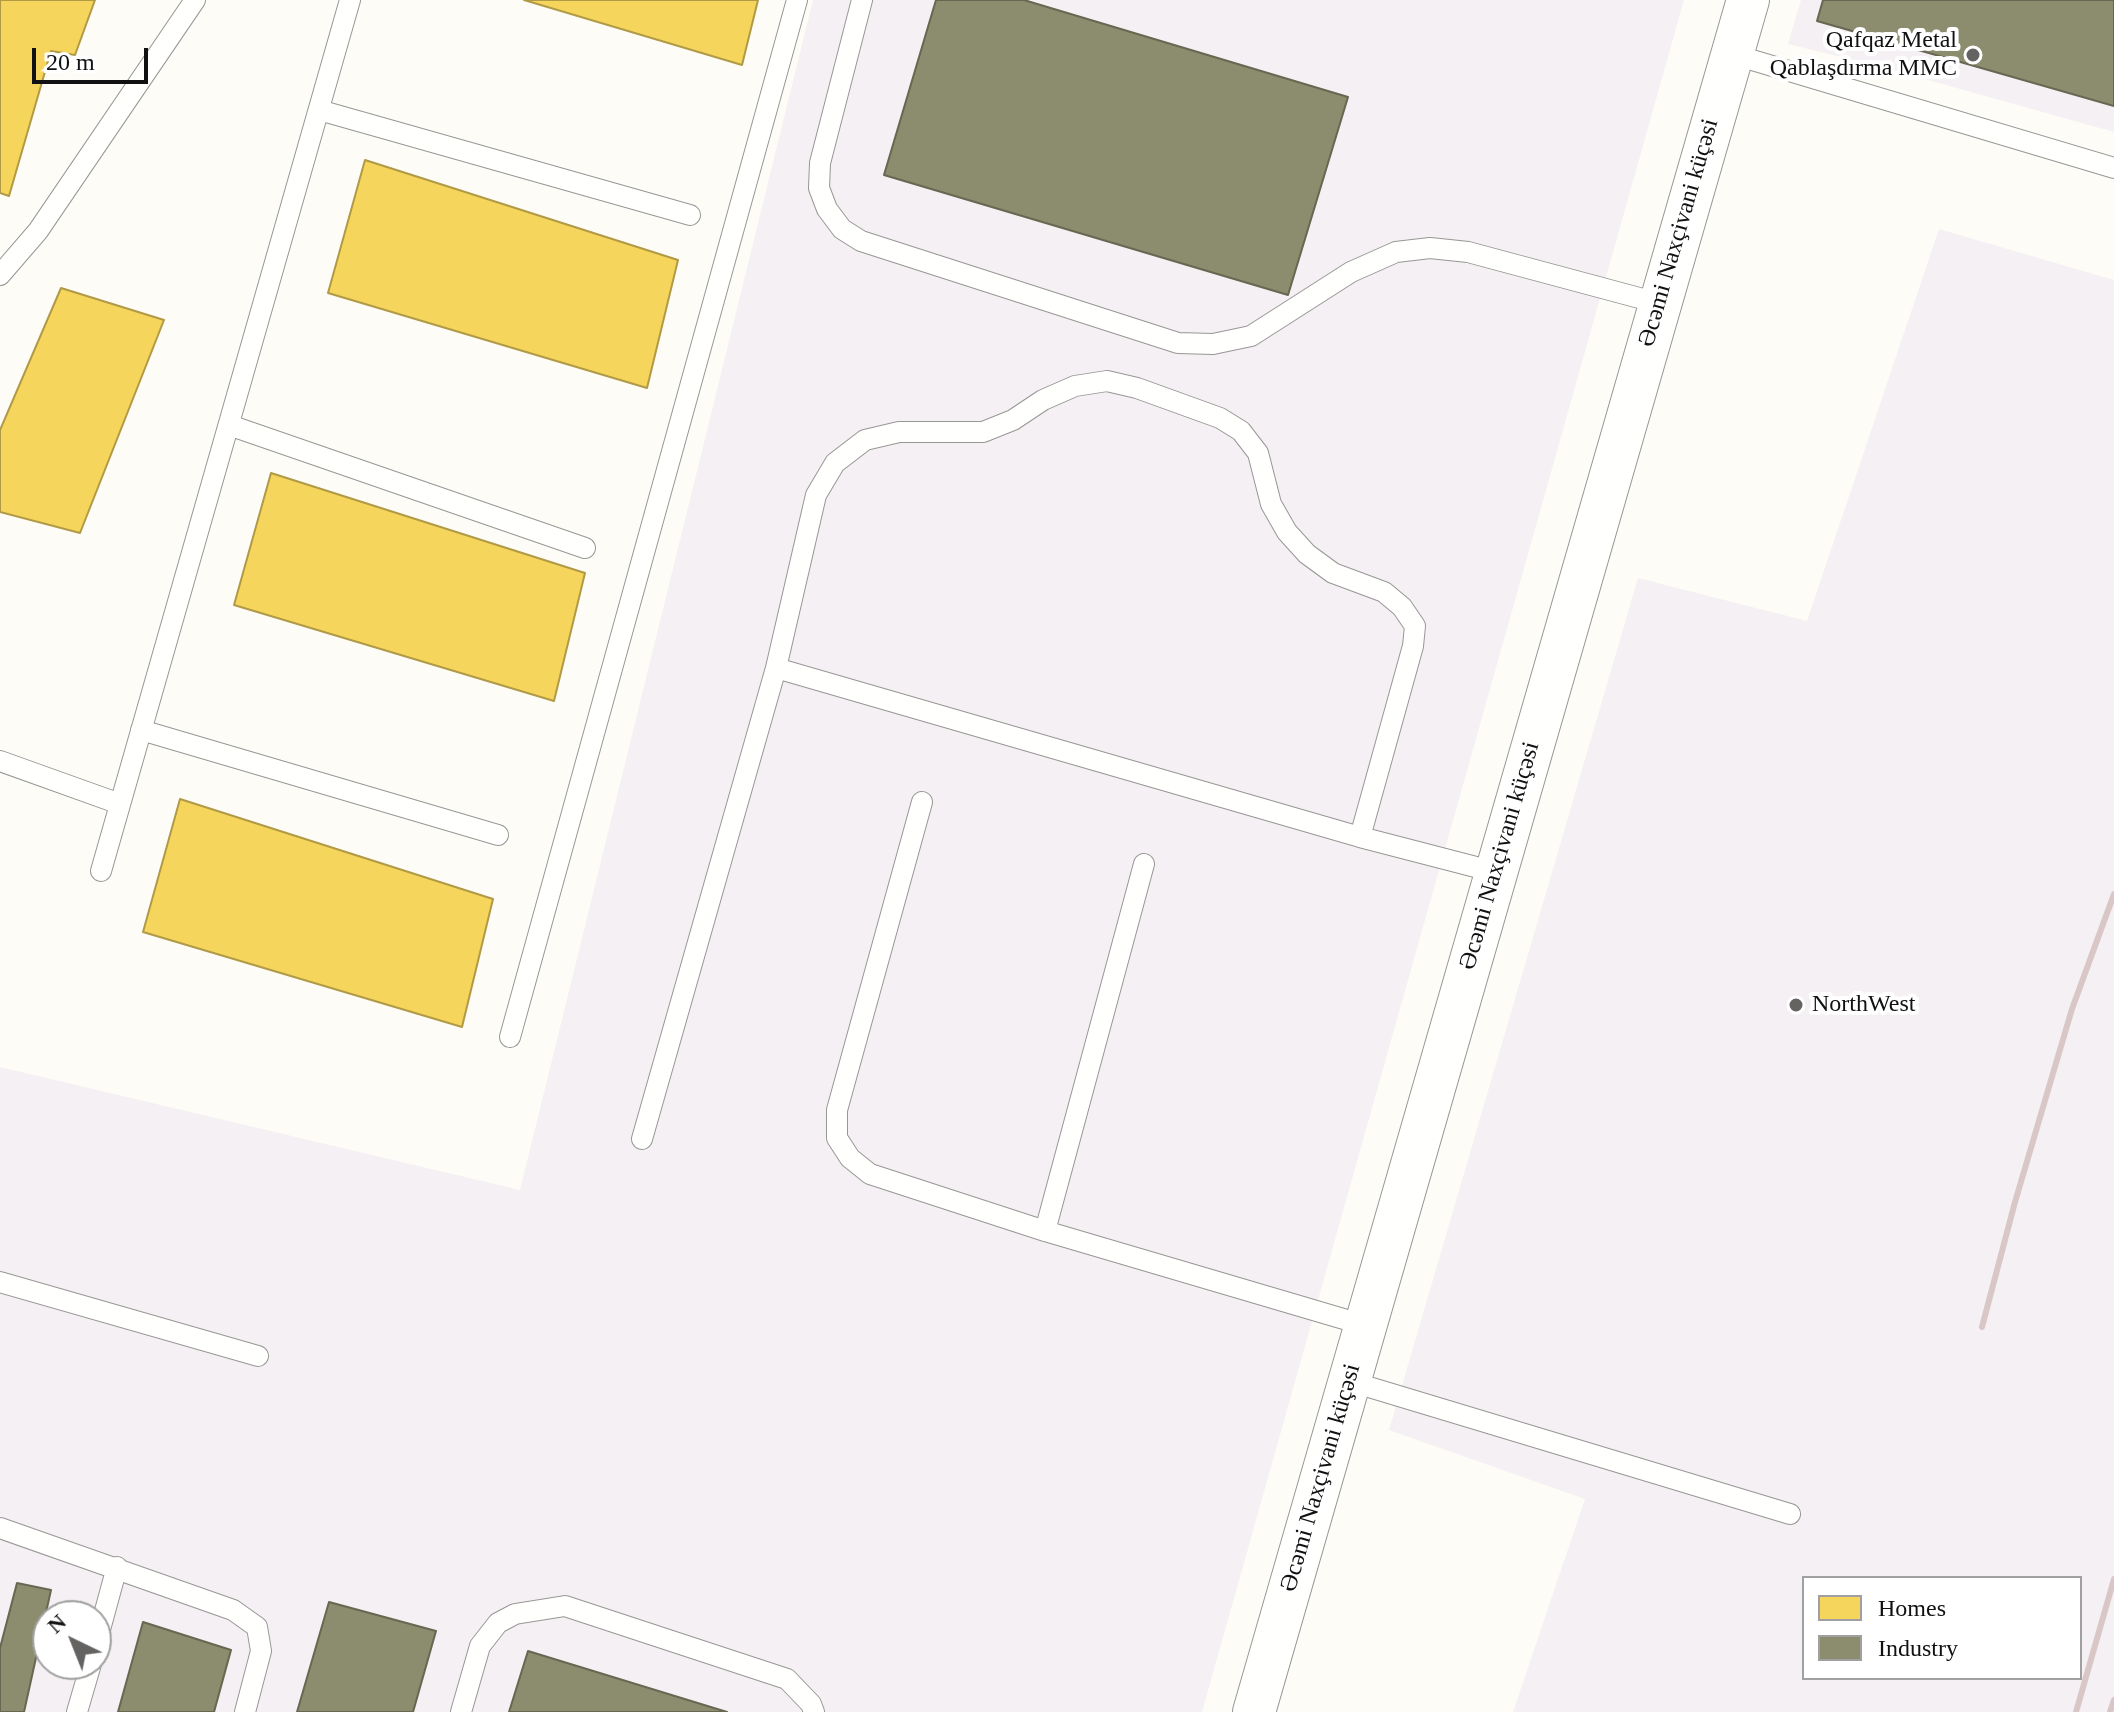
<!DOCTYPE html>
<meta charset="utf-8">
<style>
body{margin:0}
#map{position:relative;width:2114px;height:1712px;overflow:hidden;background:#fdfcf7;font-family:Georgia,serif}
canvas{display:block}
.legend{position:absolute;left:1802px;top:1576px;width:280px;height:104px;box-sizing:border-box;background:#fff;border:2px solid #a0a0a0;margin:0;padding:10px 14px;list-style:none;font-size:24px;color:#111}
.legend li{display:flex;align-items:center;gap:16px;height:40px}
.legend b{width:40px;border:2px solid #a0a0a0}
.north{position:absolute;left:32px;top:1600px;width:80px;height:80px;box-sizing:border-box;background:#fff;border:2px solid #a0a0a0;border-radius:50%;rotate:317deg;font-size:22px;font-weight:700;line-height:32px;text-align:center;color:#111}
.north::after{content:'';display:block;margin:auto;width:28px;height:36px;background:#646362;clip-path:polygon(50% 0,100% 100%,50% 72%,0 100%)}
.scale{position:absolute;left:32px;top:48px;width:116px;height:36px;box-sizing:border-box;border:4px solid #111;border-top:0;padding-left:10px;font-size:24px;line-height:28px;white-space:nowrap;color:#111;-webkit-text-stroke:6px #fff;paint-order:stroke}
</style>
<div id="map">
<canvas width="2114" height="1712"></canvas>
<ul class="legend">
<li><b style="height:22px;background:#f6d55c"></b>Homes</li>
<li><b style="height:22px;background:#8c8c6e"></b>Industry</li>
</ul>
<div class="north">N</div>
<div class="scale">20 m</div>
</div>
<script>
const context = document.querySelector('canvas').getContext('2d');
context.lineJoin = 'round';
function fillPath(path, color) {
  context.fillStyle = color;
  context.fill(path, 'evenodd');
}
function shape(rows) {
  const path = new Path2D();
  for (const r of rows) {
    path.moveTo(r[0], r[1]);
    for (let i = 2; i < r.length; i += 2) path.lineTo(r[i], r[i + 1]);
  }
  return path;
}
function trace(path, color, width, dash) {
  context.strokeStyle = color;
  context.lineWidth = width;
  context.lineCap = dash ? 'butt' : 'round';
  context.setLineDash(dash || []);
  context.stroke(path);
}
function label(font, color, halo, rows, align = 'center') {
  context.font = font + ' Georgia,serif';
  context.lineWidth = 8;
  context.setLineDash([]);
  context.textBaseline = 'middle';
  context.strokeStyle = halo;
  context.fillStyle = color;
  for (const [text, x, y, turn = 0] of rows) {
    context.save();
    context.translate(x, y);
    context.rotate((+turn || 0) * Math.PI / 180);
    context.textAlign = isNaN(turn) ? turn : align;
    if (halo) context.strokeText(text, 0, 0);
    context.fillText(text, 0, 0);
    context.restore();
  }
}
fillPath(shape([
 [813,0,1684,0,1202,1712,0,1712,0,1067,520,1190],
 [48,1616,96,1616,96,1664,48,1664],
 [1801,0,2114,0,2114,132,1878,66,1788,44],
 [1939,229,2114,280,2114,1712,1513,1712,1585,1499,1389,1430,1638,578,1807,621],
 [1804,1578,2080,1578,2080,1678,1804,1678]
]), '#f5f0f3');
const homes = shape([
 [0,0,95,0,75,55,51,51,9,196,0,193,0,0],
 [524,0,758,0,742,65,524,0],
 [365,160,678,260,647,388,328,293,365,160],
 [61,288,164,320,80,533,0,512,0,430,61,288],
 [271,473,585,573,554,701,234,605,271,473],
 [180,799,493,899,462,1027,143,932,180,799]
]);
fillPath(homes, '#f6d55c');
trace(homes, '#b19a46', 2);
const industry = shape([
 [936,0,1024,0,1348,97,1288,295,884,175,936,0],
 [1823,0,2114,0,2114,106,1817,21,1823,0],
 [17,1583,51,1590,24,1712,0,1712,0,1648,17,1583],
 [329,1602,436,1631,413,1712,297,1712,329,1602],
 [143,1622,231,1650,214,1712,118,1712,143,1622],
 [528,1651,727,1712,509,1712,528,1651]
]);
fillPath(industry, '#8c8c6e');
trace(industry, '#676752', 2);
const lane = shape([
 [862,0,820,163,819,188,827,209,842,229,861,241,1178,343,1213,344,1251,336,1351,272,1396,252,1430,248,1468,252,1658,303],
 [1732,54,2114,168],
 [319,110,690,215],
 [0,275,38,231,195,0],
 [229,425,585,548],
 [776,668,1360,837,1495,872],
 [141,730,498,835],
 [0,761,120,804],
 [922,802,837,1110,837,1138,850,1158,870,1174,1045,1231,1364,1325],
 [101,871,350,0],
 [510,1037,797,0],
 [642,1139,776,668,816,495,835,463,865,440,899,432,983,432,1013,420,1043,400,1075,386,1107,381,1137,388,1220,418,1241,431,1258,453,1271,504,1287,532,1307,554,1333,573,1384,592,1402,607,1415,626,1413,646,1360,837],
 [1045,1231,1144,864],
 [0,1282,258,1356],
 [1349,1381,1790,1514],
 [0,1528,233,1610,257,1627,261,1651,245,1712],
 [96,1644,117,1567],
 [77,1712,91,1664],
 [461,1712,480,1646,498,1623,515,1614,565,1606,787,1679,811,1704,814,1712]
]);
const street = shape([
 [1254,1712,1748,0]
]);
trace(lane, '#979795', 22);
trace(street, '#979795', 44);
trace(lane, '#fffffe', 20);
trace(street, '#fffffe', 42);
trace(shape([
 [1982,1327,2015,1202,2072,1009,2114,894],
 [2076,1712,2114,1579],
 [2110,1712,2114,1700]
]), '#d9c6c7', 6);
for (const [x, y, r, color] of [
 [1973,55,8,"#646362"],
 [1796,1005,8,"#646362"]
]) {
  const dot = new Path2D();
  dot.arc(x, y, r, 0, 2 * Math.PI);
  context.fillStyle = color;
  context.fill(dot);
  trace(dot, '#fff', 3);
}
label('24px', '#111', '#fff', [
 ["Qafqaz Metal",1957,41],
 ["Qablaşdırma MMC",1957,69],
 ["NorthWest",1812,1005,"left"]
], 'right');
label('24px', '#111', '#fff', [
 ["Əcəmi Naxçivani küçəsi",1679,233,-74],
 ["Əcəmi Naxçivani küçəsi",1500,856,-74],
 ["Əcəmi Naxçivani küçəsi",1321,1478,-74]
]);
</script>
